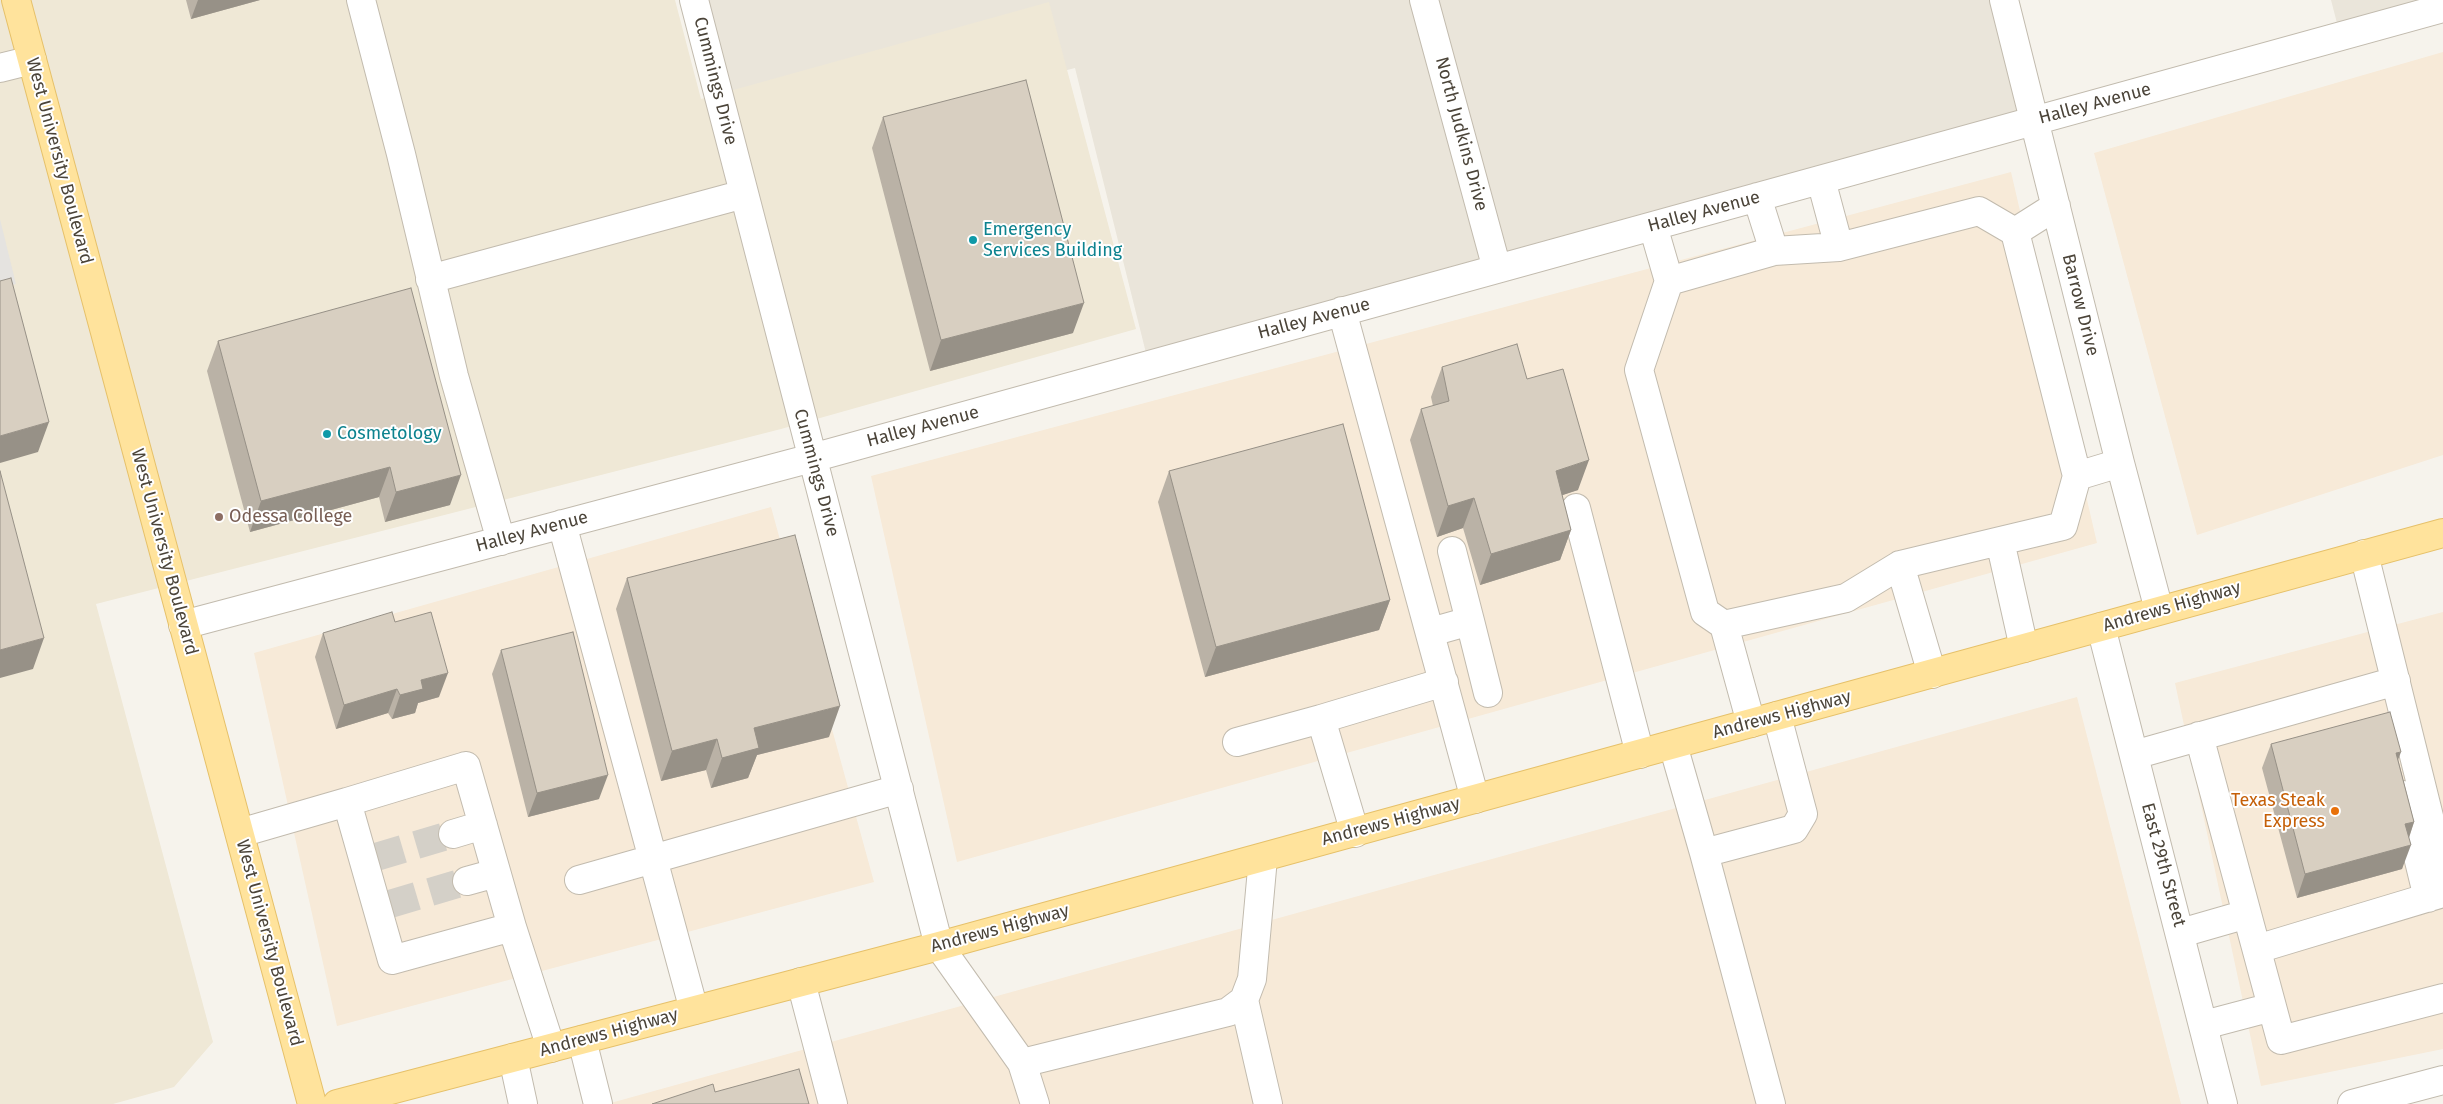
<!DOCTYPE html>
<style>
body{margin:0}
canvas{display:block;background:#f6f3ec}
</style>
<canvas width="2443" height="1104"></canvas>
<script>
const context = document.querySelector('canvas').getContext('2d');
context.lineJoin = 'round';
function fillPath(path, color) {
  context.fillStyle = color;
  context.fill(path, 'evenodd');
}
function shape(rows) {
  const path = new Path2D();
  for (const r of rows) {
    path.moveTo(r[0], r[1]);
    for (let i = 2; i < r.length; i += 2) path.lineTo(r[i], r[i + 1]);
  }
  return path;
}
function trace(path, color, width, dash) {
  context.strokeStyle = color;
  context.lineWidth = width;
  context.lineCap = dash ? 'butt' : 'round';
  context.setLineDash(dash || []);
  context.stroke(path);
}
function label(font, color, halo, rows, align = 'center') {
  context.font = font + ' "Fira Sans",sans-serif';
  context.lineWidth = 4;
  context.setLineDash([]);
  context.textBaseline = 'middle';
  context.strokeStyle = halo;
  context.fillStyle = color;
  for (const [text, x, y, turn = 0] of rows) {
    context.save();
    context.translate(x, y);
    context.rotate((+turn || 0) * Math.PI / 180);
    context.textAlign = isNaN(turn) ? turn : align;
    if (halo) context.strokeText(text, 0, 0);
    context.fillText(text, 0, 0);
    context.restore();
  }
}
fillPath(shape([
 [699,0,2015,0,2044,116,1146,353,1075,68,739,154],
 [2331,0,2443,0,2338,27]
]), '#eae5da');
fillPath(shape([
 [2443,52,2443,455,2197,535,2094,153],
 [2011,172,2097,543,957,862,871,476],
 [771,507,874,882,337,1026,254,653],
 [2443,612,2443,1049,2261,1086,2175,683],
 [2077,697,2181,1104,607,1104]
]), '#f7ead8');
fillPath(shape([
 [0,0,675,0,701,99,1049,2,1136,329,781,429,96,604,213,1042,174,1087,113,1104,0,1104]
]), '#efe8d6');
fillPath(shape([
 [0,219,16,284,0,288]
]), '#e5e3e0');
trace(shape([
 [376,857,453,834],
 [390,904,467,881]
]), '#d4d0c8', 28, [28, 14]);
const minor = shape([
 [361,0,401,154,454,376,501,541],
 [694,0,939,946,1022,1063,1228,1012,1244,1000,1252,979,1263,858],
 [1424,0,1497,269],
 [2004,0,2120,463,2159,610],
 [0,68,32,60],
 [1821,180,1839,247],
 [1757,197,1774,251,1839,247,1979,211,2015,232,2077,476],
 [1653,226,1669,281,1639,370,1705,612,1724,625,1846,598,1900,565],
 [2015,232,2056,206],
 [430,279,744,194],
 [1669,281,1774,251],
 [1342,311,1475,799],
 [1576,508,1640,754],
 [562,524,694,1010],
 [2000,541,2063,526,2077,476,2120,463],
 [1452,551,1470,621],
 [2364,554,2443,873],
 [183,625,812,458,2443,8],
 [1724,625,1751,723],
 [2101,627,2223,1104],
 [1431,632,1470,621,1488,693],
 [1932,674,1900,565,2000,541,2024,648],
 [2199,736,2281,1040,2443,998],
 [1237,742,1321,719],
 [1673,745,1704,853,1771,1104],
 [2134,755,2396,681],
 [466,766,512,927,392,960,347,802,466,766],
 [2403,795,2428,898],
 [240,833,347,802],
 [1355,833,1321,719,1444,682],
 [453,834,483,825],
 [1704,853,1794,829,1803,814,1777,716],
 [579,880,899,789],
 [467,881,496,873],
 [512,927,551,1048],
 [2181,933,2247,914],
 [2257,949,2443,893],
 [801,982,833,1104],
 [1244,1000,1268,1104],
 [2204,1025,2272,1007],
 [582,1040,598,1104],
 [513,1058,523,1104],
 [1022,1063,1035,1104],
 [2352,1104,2443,1080]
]);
const major = shape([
 [16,0,312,1104],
 [337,1104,939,946,2443,533]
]);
trace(minor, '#c2bbae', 30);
trace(major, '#e6c16a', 30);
trace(minor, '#fff', 28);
trace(major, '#ffe39c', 28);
fillPath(shape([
 [186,0,260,0,191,19],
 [883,117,1073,333,930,371,872,148],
 [218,341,450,505,385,522,379,497,250,532,207,371],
 [1442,367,1527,379,1578,490,1562,495,1571,530,1560,560,1480,585,1463,528,1437,537,1410,440,1421,409,1433,406,1431,397],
 [1169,471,1390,600,1379,630,1205,677,1158,502],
 [627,578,829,737,757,755,748,778,711,788,706,770,661,781,616,609],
 [323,633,439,697,418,703,415,713,392,719,388,713,336,729,315,657],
 [501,650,599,799,528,817,492,674],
 [2271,744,2398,759,2414,822,2409,838,2402,869,2297,898,2262,768]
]), '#bab2a6');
fillPath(shape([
 [198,0,260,0,191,19],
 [1084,303,1073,333,930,371,941,340],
 [49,422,38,452,0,463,0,436],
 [1589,460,1578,490,1545,501,1556,471],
 [390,467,379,497,250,532,261,501],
 [461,475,450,505,385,522,396,492],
 [1474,498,1463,528,1437,537,1448,506],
 [1571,530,1560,560,1480,585,1491,554],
 [1390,600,1379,630,1205,677,1216,647],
 [44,638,33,669,0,678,0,650],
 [448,673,439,697,418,703,415,713,392,719,400,695,421,680],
 [397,689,388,713,336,729,344,705],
 [840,706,829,737,757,755,748,778,711,788,722,758,754,728],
 [717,739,706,770,661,781,672,751],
 [2401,752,2392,776,2396,753],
 [608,775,599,799,528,817,537,793],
 [2414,822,2406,846,2405,824],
 [2411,845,2402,869,2297,898,2305,874]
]), '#979187');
const building = shape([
 [1026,80,1084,303,941,340,883,117,1026,80],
 [11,278,49,422,0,436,0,281,11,278],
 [411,288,461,475,396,492,390,467,261,501,218,341,411,288],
 [1517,344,1527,379,1563,369,1589,460,1556,471,1571,530,1491,554,1474,498,1448,506,1421,409,1449,401,1442,367,1517,344],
 [1343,424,1390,600,1216,647,1169,471,1343,424],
 [0,471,44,638,0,650,0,471],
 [795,535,840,706,754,728,759,748,722,758,717,739,672,751,627,578,795,535],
 [392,612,395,622,431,612,448,673,421,680,423,689,400,695,397,689,344,705,323,633,392,612],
 [573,632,608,775,537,793,501,650,573,632],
 [2390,712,2401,752,2396,753,2414,822,2405,824,2411,845,2305,874,2271,744,2390,712],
 [799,1069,809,1104,652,1104,713,1084,715,1092,799,1069]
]);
fillPath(building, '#d8cfc1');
trace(building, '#979187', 1);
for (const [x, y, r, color] of [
 [973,240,5,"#0f9aa8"],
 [327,434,5,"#0f9aa8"],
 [219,517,5,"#8d6e63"],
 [2335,811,5,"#e8710a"]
]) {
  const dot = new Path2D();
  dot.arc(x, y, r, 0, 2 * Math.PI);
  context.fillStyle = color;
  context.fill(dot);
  trace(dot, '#fff', 2);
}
label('18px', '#4b4439', '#fff', [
 ["Cummings Drive",715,81,76],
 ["Halley Avenue",2095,104,-15],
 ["North Judkins Drive",1461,134,75],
 ["West University Boulevard",59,161,75],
 ["Halley Avenue",1704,212,-15],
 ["Barrow Drive",2080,305,76],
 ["Halley Avenue",1314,319,-15],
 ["Halley Avenue",923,427,-15],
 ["Cummings Drive",816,473,75],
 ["Halley Avenue",532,532,-15],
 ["West University Boulevard",164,552,75],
 ["Andrews Highway",2172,607,-16],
 ["Andrews Highway",1782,715,-15],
 ["Andrews Highway",1391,822,-15],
 ["East 29th Street",2163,865,75],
 ["Andrews Highway",1000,929,-15],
 ["West University Boulevard",269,943,75],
 ["Andrews Highway",609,1033,-15]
]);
label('18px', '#0d838f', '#fff', [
 ["Emergency",983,230],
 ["Services Building",983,251],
 ["Cosmetology",337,434]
], 'left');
label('18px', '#785e54', '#fff', [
 ["Odessa College",229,517]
], 'left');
label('18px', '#c56008', '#fff', [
 ["Texas Steak",2325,801],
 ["Express",2325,822]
], 'right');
</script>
